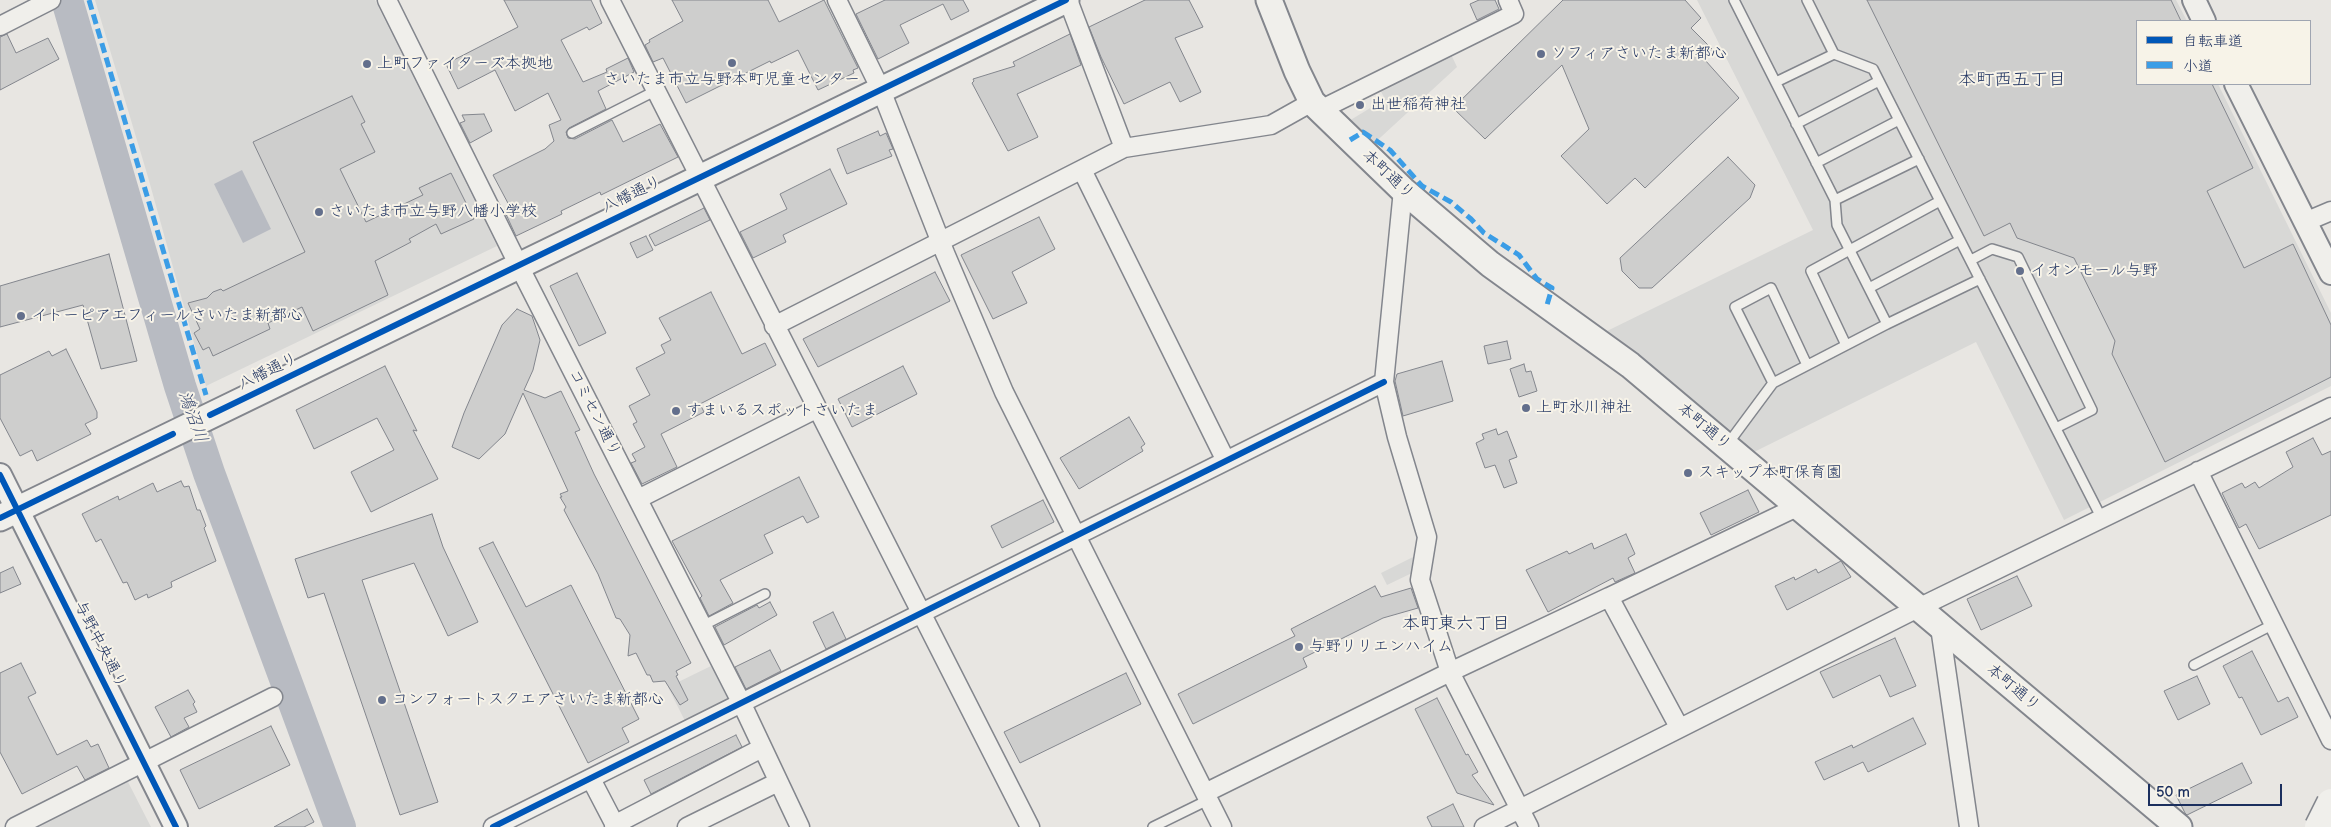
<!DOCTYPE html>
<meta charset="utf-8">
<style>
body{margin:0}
#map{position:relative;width:2331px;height:827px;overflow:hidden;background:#e8e6e2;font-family:"Balsamiq Sans","Klee One",sans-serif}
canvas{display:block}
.legend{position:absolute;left:2136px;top:20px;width:175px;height:65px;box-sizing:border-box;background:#f7f3e8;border:1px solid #9fa5b1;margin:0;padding:6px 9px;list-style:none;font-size:15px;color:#1b2f5e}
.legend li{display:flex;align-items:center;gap:10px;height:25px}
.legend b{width:25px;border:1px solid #9fa5b1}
.scale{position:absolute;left:2148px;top:784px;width:134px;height:22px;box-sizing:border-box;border:2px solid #1b2f5e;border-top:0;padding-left:6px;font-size:15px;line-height:18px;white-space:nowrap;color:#1b2f5e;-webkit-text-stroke:4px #f7f3e8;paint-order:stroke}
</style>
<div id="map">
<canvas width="2331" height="827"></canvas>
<ul class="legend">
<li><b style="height:6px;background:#0057b8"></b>自転車道</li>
<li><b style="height:6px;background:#3b9de6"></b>小道</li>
</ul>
<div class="scale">50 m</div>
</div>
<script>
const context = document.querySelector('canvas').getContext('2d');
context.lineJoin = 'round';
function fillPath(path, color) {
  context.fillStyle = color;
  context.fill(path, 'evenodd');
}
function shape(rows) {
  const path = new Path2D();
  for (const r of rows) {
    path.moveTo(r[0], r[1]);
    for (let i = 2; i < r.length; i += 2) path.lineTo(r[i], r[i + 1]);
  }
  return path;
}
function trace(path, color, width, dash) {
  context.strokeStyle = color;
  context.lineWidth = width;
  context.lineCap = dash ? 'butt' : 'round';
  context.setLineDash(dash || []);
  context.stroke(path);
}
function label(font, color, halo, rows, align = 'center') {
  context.font = font + ' "Balsamiq Sans","Klee One",sans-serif';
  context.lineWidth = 4;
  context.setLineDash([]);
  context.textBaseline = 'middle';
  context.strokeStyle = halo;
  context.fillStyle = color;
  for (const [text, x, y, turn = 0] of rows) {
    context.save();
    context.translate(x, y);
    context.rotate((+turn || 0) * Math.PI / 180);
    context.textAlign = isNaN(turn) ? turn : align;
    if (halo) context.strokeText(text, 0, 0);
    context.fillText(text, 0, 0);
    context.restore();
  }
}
fillPath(shape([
 [95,0,375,0,497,246,206,386,148,177],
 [1697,0,2176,0,2187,21,2137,21,2137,84,2218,84,2331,313,2331,386,2064,520,1976,342,1752,453,1607,331,1813,230],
 [1449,50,1457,67,1369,148,1344,124,1385,99,1378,86],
 [1413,557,1412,573,1387,585,1381,573],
 [711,666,729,701,686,723,668,687],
 [127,780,151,827,34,827]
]), '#d8d8d6');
fillPath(shape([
 [242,170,271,229,243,243,214,184]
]), '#b8bbc2');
trace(shape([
 [67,0,180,386,209,473,340,827]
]), '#b8bbc2', 32);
const building = shape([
 [504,0,591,0,602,23,589,30,587,27,561,40,583,82,607,72,606,69,628,58,634,72,598,91,606,109,569,128,566,132,568,138,575,139,612,120,623,142,660,124,678,157,601,195,600,192,561,211,562,214,516,236,504,210,510,207,493,175,545,149,554,141,549,125,561,120,548,93,515,111,495,70,458,89,446,64,518,27,504,0],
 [672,0,768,0,779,22,824,0,858,68,853,70,854,73,818,90,798,50,771,63,770,61,686,103,663,58,653,62,645,45,650,42,649,40,683,21,672,0],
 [885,0,963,0,969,11,951,20,943,4,900,25,909,43,878,59,856,14,885,0],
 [1145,0,1189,0,1203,27,1175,38,1201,92,1180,102,1170,82,1124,104,1101,57,1089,27,1145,0],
 [1479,0,1495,0,1499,9,1477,20,1470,4,1479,0],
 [1563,0,1685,0,1701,18,1691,28,1714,51,1705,60,1739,98,1645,188,1635,178,1607,204,1561,156,1589,129,1562,65,1485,139,1453,108,1563,0],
 [1867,0,2171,0,2181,21,2137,21,2137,84,2212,84,2253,168,2207,191,2244,268,2293,244,2331,325,2331,377,2165,462,2112,354,2115,341,2074,258,2017,238,2010,223,1984,236,1867,0],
 [7,34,16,53,48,38,59,59,0,90,0,37,7,34],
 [1070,34,1081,65,1017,94,1038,137,1008,151,972,83,974,81,973,79,1015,66,1013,62,1070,34],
 [352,96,365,122,361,124,375,152,340,169,366,222,423,195,419,188,451,173,474,219,441,234,436,224,409,239,411,242,375,261,388,295,313,331,302,307,268,323,270,329,213,356,209,347,203,350,194,333,200,329,188,303,207,298,213,292,221,289,223,291,305,252,253,142,352,96],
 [484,114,492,131,470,143,460,123,465,121,462,115,484,114],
 [878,131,880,136,886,133,893,149,889,150,892,156,847,174,837,149,878,131],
 [1728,157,1755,185,1750,198,1652,288,1639,288,1622,271,1620,258,1728,157],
 [830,169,847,204,783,235,786,242,753,258,740,232,787,209,780,194,830,169],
 [704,208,710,220,655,246,649,235,704,208],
 [1039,217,1055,249,1012,272,1027,303,993,319,961,255,1039,217],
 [646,236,653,250,637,258,630,243,646,236],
 [109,254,137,361,101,369,83,305,0,327,0,286,109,254],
 [935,272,950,301,818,367,803,339,935,272],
 [577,273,606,333,579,346,550,286,577,273],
 [711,292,742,354,765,343,776,365,700,404,704,412,661,434,677,467,642,484,631,463,636,461,632,454,645,447,633,424,637,422,629,406,650,395,636,368,665,353,661,345,671,340,659,318,711,292],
 [517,309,532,316,540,340,533,370,524,390,545,398,561,391,580,430,575,432,594,474,691,663,676,671,678,675,676,676,688,700,680,705,665,681,653,682,650,675,647,675,636,653,628,656,630,635,620,619,616,618,598,574,564,510,566,507,560,497,562,497,560,494,568,491,523,393,505,434,479,459,452,447,464,413,502,325,517,309],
 [1507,341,1511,359,1488,364,1484,346,1507,341],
 [66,349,97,412,97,418,85,424,91,434,37,461,32,450,20,456,0,418,0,375,49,351,52,356,66,349],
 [1442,361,1453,401,1403,416,1395,381,1397,374,1442,361],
 [1524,364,1526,372,1531,371,1537,391,1519,397,1510,369,1524,364],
 [385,366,417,431,413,430,438,479,371,512,351,472,394,450,377,418,314,449,296,410,385,366],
 [903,366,917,394,852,427,838,399,903,366],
 [1129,417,1145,444,1141,447,1143,451,1079,489,1060,458,1129,417],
 [1496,429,1498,435,1507,431,1517,457,1509,460,1517,483,1504,488,1495,465,1485,468,1476,443,1484,439,1482,434,1496,429],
 [2313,438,2322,455,2331,451,2331,515,2259,549,2246,524,2239,528,2222,493,2242,483,2245,488,2255,482,2259,488,2293,467,2286,452,2313,438],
 [799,477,819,517,807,523,803,516,764,535,773,553,720,580,733,603,709,616,700,598,702,596,672,541,799,477],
 [181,481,184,487,189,486,197,510,200,510,206,526,204,528,216,561,171,582,172,587,148,598,147,594,135,600,127,582,123,583,101,539,96,542,82,514,118,496,119,500,153,483,157,492,181,481],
 [1748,490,1759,512,1711,535,1700,513,1748,490],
 [1043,500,1054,522,1002,548,991,526,1043,500],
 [432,514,443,547,478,622,448,636,414,563,362,580,438,802,400,815,324,593,308,598,295,559,432,514],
 [1626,534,1635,554,1628,558,1635,573,1615,582,1613,578,1548,612,1526,570,1567,551,1569,554,1592,543,1594,549,1626,534],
 [493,542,526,607,571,585,639,719,622,728,629,742,588,763,479,548,493,542],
 [1841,561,1851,577,1787,610,1775,586,1794,577,1795,580,1816,569,1818,573,1841,561],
 [13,567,21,584,0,593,0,573,13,567],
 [2017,576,2032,606,1981,630,1967,599,2017,576],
 [1375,586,1381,597,1411,588,1418,608,1383,618,1303,658,1307,667,1193,724,1178,694,1295,636,1291,629,1375,586],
 [770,602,777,615,724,645,715,627,757,605,759,608,770,602],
 [833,612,846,639,826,649,813,622,833,612],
 [1895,638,1916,686,1890,697,1880,675,1833,698,1820,672,1895,638],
 [770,650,781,671,746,689,735,667,770,650],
 [2252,651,2278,702,2288,697,2298,717,2261,735,2242,697,2239,698,2223,666,2252,651],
 [21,663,36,693,28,697,57,755,87,740,91,747,98,744,109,768,85,780,77,766,22,794,0,752,0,673,21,663],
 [1126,673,1141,704,1020,763,1004,732,1126,673],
 [2197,676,2210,704,2178,720,2164,691,2197,676],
 [188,690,195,702,193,704,197,712,184,718,189,727,171,737,155,707,188,690],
 [1437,698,1466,755,1468,754,1478,772,1472,775,1494,805,1457,793,1415,709,1437,698],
 [1913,718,1926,744,1868,772,1863,762,1824,780,1815,762,1852,745,1853,748,1913,718],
 [271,726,290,765,199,809,180,770,271,726],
 [736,735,742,747,651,794,644,780,736,735],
 [2242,763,2252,783,2187,815,2185,813,2176,795,2242,763],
 [1453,804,1464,827,1432,827,1427,817,1453,804],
 [307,809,314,822,304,827,274,827,307,809]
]);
fillPath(building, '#cececd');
trace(building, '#83868d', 1);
const service = shape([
 [1807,0,1834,54],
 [1776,82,1834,54,1873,69,1940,201],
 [1796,124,1879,81],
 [572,133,655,91],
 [1816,163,1899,120],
 [1835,200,1919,159],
 [1971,260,1992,249,2018,257,2092,410,2056,428],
 [1869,288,1960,240],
 [1887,324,1980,279],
 [1846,345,1811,271,1940,201,2101,517],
 [1773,383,1735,307,1771,288,1807,365],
 [1727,445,1773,383,1887,324,1837,225,1835,200,1734,0],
 [702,626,765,594],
 [2194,665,2274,624],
 [1153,827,1208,800]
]);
const minor = shape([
 [387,0,519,266,741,702,800,827],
 [610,0,1030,827],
 [837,0,881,90,945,253,1004,392,1222,827],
 [1068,0,1124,148],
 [0,26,51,0],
 [1320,110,1514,14,1508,0],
 [1082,170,1226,461],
 [1403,190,1384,382,1397,437,1427,537,1420,580,1450,672,1529,827],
 [2305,222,2331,211],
 [774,326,1124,148,1271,125,1312,102],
 [2198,471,2331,740],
 [638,499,816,409],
 [1609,597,1797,507],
 [1940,627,1969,827],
 [591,779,616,827],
 [1205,793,1450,672,1609,597,1679,727],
 [614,825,762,748],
 [15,827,273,697],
 [493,827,1384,382],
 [687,827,778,782],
 [1484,827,1918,608,2331,407]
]);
const tertiary = shape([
 [2194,0,2204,21],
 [2236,84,2331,273],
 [0,475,176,827]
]);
const secondary = shape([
 [1269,0,1297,71,1312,102,1403,190,1490,264,1630,365,2179,827],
 [0,518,1066,0]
]);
trace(service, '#83868d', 12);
trace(minor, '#83868d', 21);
trace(tertiary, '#83868d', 26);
trace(secondary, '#83868d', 29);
trace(service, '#f0efeb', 9);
trace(minor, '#f0efeb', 18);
trace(tertiary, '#f0efeb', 22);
trace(secondary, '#f0efeb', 25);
const motorwayBridge = shape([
 [2319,827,2331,803]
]);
trace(motorwayBridge, '#83868d', 31, []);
trace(motorwayBridge, '#f0efeb', 28);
trace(shape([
 [89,0,206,395],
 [1350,140,1363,132,1390,150,1422,186,1451,202,1471,219,1484,233,1519,255,1537,279,1552,288,1547,305]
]), '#3b9de6', 5, [10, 5]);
trace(shape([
 [210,415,1066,0],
 [0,475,176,827],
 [0,518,173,434],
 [493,827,1384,382]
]), '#0057b8', 6);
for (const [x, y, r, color] of [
 [1541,54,5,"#636f8c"],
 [732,63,5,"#636f8c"],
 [367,64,5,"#636f8c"],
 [1360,105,5,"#636f8c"],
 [319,212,5,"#636f8c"],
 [2020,271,5,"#636f8c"],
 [21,316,5,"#636f8c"],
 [1526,408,5,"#636f8c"],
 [676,411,5,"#636f8c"],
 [1688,473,5,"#636f8c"],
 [1299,647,5,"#636f8c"],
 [382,700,5,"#636f8c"]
]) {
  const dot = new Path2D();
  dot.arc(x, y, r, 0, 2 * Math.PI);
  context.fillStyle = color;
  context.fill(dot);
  trace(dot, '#f7f3e8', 2);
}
label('16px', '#1b2f5e', '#f7f3e8', [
 ["ソフィアさいたま新都心",1551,54],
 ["上町ファイターズ本拠地",377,64],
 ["さいたま市立与野本町児童センター",732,80,"center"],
 ["出世稲荷神社",1370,105],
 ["さいたま市立与野八幡小学校",329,212],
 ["イオンモール与野",2030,271],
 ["イトーピアエフィールさいたま新都心",31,316],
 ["上町氷川神社",1536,408],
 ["すまいるスポットさいたま",686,411],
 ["スキップ本町保育園",1698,473],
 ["与野リリエンハイム",1309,647],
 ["コンフォートスクエアさいたま新都心",392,700]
], 'left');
label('16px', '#1b2f5e', '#f7f3e8', [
 ["本町通り",1388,175,43],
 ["八幡通り",632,195,-26],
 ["八幡通り",268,372,-26],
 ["コミセン通り",594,413,63],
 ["本町通り",1704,427,40],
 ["与野中央通り",100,645,63],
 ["本町通り",2013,688,40]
]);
label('18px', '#1b2f5e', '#f7f3e8', [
 ["本町西五丁目",2012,80],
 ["本町東六丁目",1456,624]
]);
label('italic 18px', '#445378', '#f7f3e8', [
 ["鴻沼川",192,417,70]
]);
</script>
